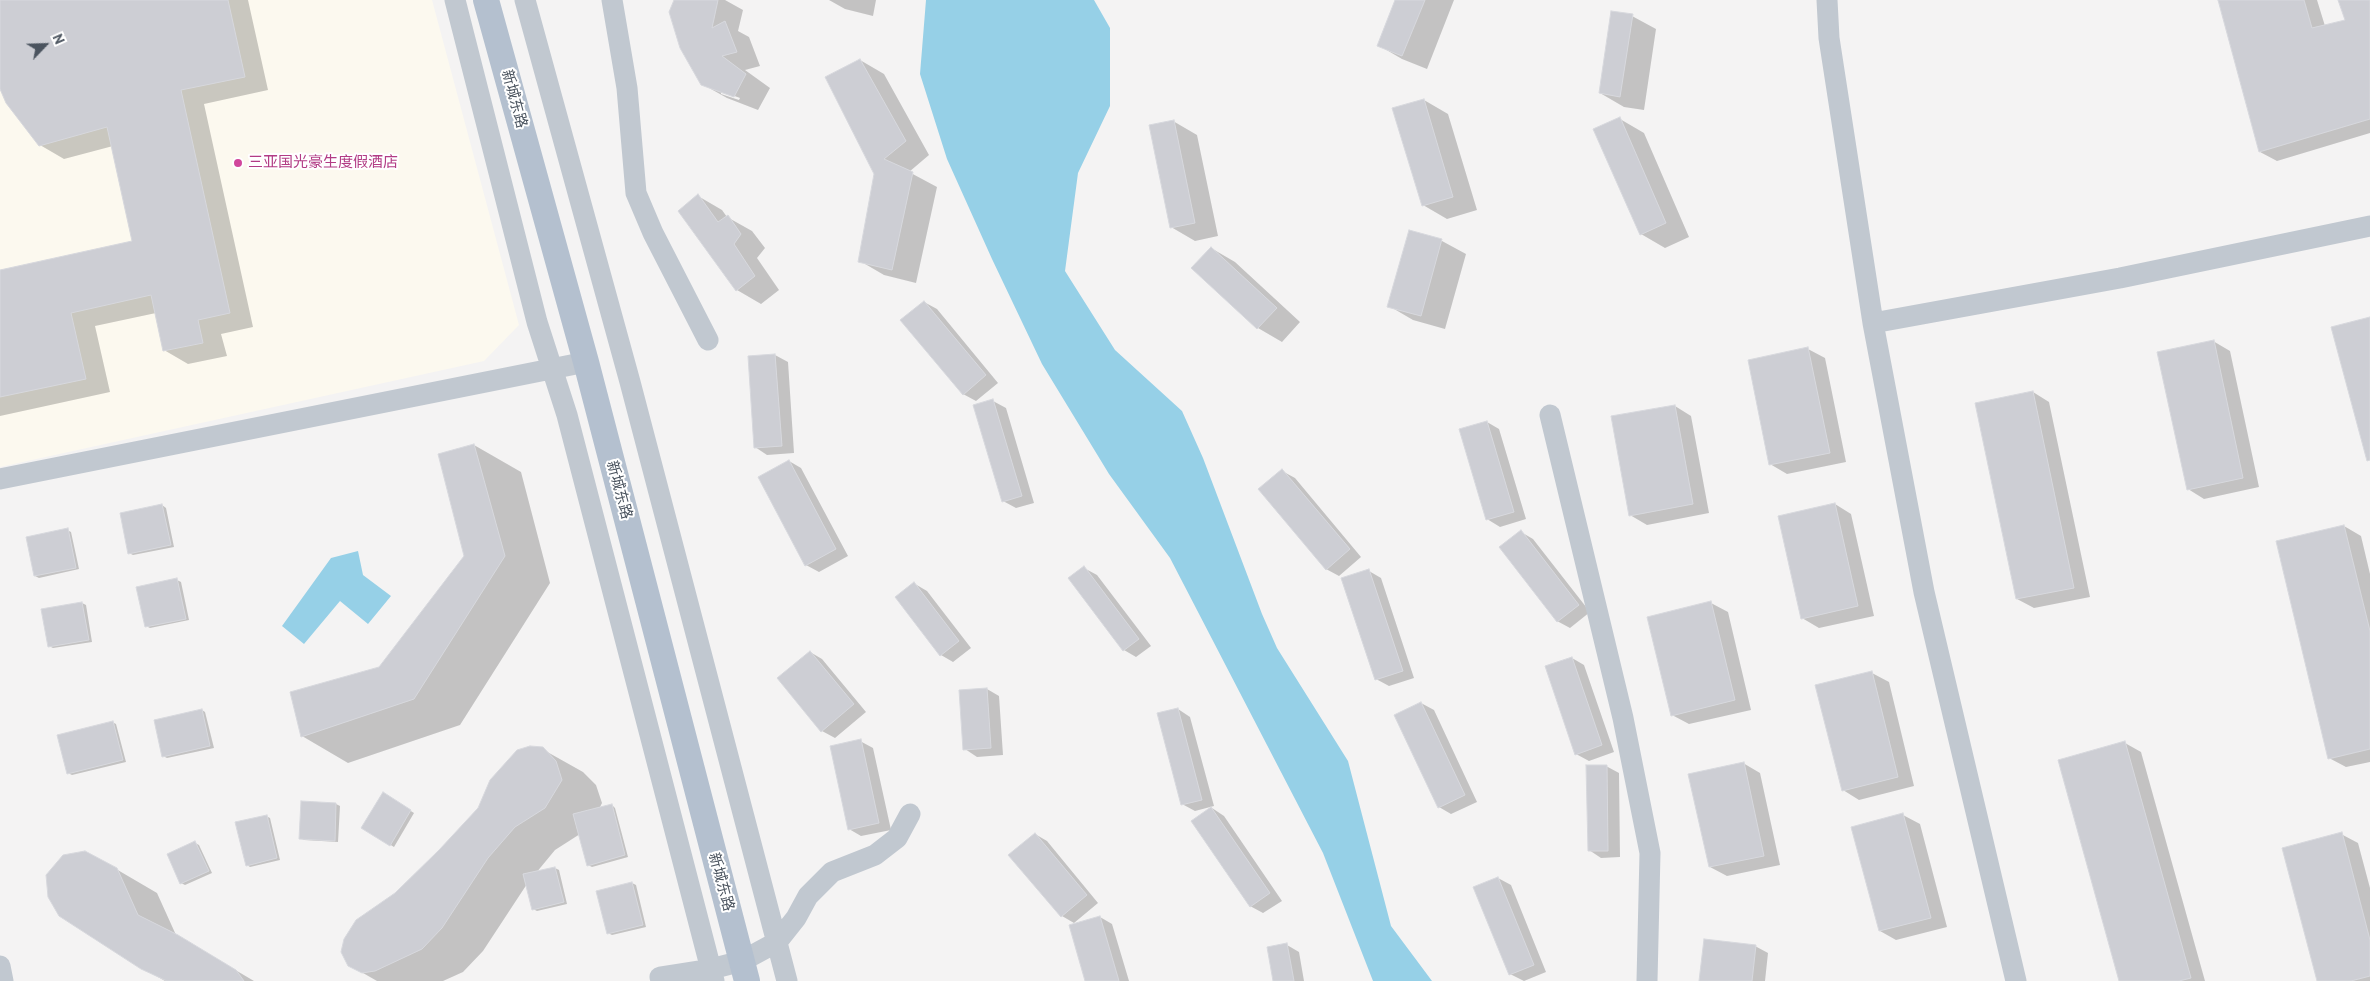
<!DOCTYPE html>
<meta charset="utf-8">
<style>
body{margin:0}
#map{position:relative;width:2370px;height:981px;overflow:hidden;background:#f4f3f3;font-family:"PT Sans",sans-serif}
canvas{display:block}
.north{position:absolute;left:20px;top:20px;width:50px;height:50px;-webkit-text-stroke:4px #fff;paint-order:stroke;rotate:66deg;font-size:14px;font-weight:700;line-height:20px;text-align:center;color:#4b545f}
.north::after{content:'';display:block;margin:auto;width:18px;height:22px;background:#4b545f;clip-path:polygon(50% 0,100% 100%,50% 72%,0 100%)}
</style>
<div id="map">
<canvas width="2370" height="981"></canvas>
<div class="north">N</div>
</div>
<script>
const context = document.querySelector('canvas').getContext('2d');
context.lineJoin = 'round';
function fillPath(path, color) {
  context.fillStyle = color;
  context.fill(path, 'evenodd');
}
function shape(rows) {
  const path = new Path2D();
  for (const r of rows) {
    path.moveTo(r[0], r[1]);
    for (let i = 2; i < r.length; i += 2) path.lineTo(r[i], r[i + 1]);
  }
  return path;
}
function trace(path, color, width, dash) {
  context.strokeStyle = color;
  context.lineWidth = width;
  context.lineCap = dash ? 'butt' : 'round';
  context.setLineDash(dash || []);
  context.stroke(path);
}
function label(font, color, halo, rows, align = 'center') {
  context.font = font + ' "PT Sans","Noto Sans SC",sans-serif';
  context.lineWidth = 4;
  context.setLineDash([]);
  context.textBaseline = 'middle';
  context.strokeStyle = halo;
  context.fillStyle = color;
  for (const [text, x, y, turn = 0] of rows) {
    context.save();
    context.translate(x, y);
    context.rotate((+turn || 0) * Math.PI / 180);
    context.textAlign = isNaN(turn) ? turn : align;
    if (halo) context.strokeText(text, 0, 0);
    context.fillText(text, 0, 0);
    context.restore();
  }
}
fillPath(shape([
 [0,0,432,0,519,325,484,361,0,467]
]), '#fcf9ef');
fillPath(shape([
 [926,0,1094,0,1110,28,1110,106,1078,173,1065,271,1115,350,1182,411,1203,458,1262,614,1277,648,1348,761,1391,926,1432,981,1373,981,1323,853,1170,558,1109,474,1042,364,992,259,947,159,920,74],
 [358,551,363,575,391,596,368,624,340,601,304,644,282,626,331,558]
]), '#96d0e7');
fillPath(shape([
 [0,0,248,0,268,90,204,104,253,327,221,334,227,356,188,364,164,350,156,313,95,326,110,392,0,416,0,271,134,242,113,146,64,159,40,145,0,86],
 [676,0,725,0,743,10,738,31,749,37,760,66,745,70,770,88,758,110,727,98,702,84],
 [721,91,740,98,739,100,721,94],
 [829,0,876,0,873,16,845,9],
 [1396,0,1454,0,1427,69,1402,59,1378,45],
 [2219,0,2317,0,2325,26,2346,21,2340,0,2370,0,2370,133,2277,161,2260,152],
 [1632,16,1656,29,1644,110,1624,107,1600,93],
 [860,60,884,74,929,155,909,172,937,187,916,283,884,275,860,261,875,173],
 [1424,100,1448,114,1477,210,1447,219,1423,205],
 [1620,119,1644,133,1689,237,1665,248,1641,234],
 [1173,121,1197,135,1218,236,1195,241,1171,227],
 [698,196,722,210,727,217,752,231,765,248,757,258,779,290,761,304,737,290],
 [1410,231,1442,241,1466,254,1445,329,1413,320,1389,306],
 [1211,248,1235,262,1300,322,1282,342,1258,328,1193,268],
 [924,302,937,309,998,383,976,401,963,394],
 [2213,341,2230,351,2259,487,2204,499,2188,489],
 [1808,349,1825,358,1846,462,1787,474,1770,464],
 [775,355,788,362,794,453,767,455,755,447,749,357],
 [2033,392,2049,402,2090,597,2034,608,2017,599],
 [993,401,1006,408,1034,503,1016,508,1003,501],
 [1675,406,1691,416,1709,513,1647,525,1630,515],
 [1487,422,1499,429,1526,519,1500,527,1487,519],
 [474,445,521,472,550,583,460,725,348,763,302,736,379,668,466,557,439,454],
 [789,461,801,468,848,556,819,572,806,565],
 [1282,471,1295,478,1361,557,1339,576,1326,569],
 [1835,504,1851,514,1874,616,1819,628,1802,618],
 [162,505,166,508,174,547,133,555,129,553],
 [2344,526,2361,536,2370,574,2370,762,2346,767,2329,758],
 [67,530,71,532,79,569,39,578,35,576],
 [1521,532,1533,539,1590,612,1570,628,1557,621],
 [1084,568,1097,575,1151,646,1136,657,1124,650],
 [1369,571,1381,578,1414,678,1389,686,1376,679],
 [177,580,181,582,189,620,150,628,146,626],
 [915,584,927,591,971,648,953,662,941,655],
 [82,603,86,605,92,642,53,648,49,646],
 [1711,603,1728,612,1751,710,1689,724,1672,715],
 [810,652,822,659,866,712,835,738,822,731],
 [1572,658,1584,665,1614,752,1589,761,1576,754],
 [1872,673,1889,682,1914,786,1859,800,1843,790],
 [987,689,999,696,1003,755,977,757,965,749],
 [1421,703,1434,710,1477,802,1451,814,1439,807],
 [1178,709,1190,717,1214,806,1195,811,1182,804],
 [202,710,205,712,214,748,167,758,163,756],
 [112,722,116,724,126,762,72,775,68,773],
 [860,741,873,748,891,830,861,836,849,829],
 [2125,743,2141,752,2205,981,2121,981],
 [542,749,583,772,596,785,602,803,599,809,612,805,615,808,628,857,592,867,588,865,580,834,555,850,536,873,555,868,559,870,567,904,537,911,533,909,527,884,483,951,463,972,443,981,377,981,349,965,396,894],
 [1743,763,1760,773,1780,865,1727,876,1710,867],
 [1606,766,1619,773,1620,857,1601,858,1589,850],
 [384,794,414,813,394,847,363,828],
 [336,804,340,806,338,842,304,840,300,838],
 [1212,808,1224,816,1282,901,1263,913,1250,906],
 [1903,815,1920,824,1947,927,1896,940,1880,931],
 [266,816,270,818,280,860,250,867,247,865],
 [1035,834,1047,841,1098,903,1074,923,1062,916],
 [2341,834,2358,843,2370,888,2370,981,2319,981],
 [195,843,199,845,212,873,185,885,181,883],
 [116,869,157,893,176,935,254,981,165,981,142,968],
 [1498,878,1511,885,1546,972,1524,981,1510,974],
 [632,883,636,885,646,927,612,935,608,933],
 [1100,917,1112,924,1129,981,1086,981],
 [1287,945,1299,952,1304,981,1274,981],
 [1755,946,1768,953,1765,981,1700,981]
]), '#0003');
const building = shape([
 [0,0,228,0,245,77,181,90,230,313,198,320,203,343,163,351,151,295,71,313,86,379,0,397,0,270,132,241,107,127,39,146,6,103,0,89,0,0],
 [674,0,718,0,712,28,725,21,737,52,722,56,746,74,734,97,701,85,680,48,669,12,674,0],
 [1395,0,1425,0,1402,56,1377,46,1395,0],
 [2218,0,2304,0,2312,28,2345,20,2338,0,2370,0,2370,119,2259,152,2218,0],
 [1611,11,1633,14,1620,97,1599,93,1611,11],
 [860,59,906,141,884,159,913,172,892,270,858,262,874,174,825,77,860,59],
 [1424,99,1453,197,1422,206,1392,108,1424,99],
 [1620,117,1666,223,1640,235,1593,129,1620,117],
 [1174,120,1195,223,1170,228,1149,125,1174,120],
 [698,194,718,222,728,215,741,234,734,244,755,276,736,291,678,211,698,194],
 [1409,230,1442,239,1421,316,1387,307,1409,230],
 [1211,247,1277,308,1257,329,1191,268,1211,247],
 [924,301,986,375,963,395,900,320,924,301],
 [2370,317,2370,460,2367,461,2331,327,2370,317],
 [2214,340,2243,478,2187,490,2157,352,2214,340],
 [1808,347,1830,453,1769,465,1748,360,1808,347],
 [775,354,782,446,754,448,748,356,775,354],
 [2033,391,2074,588,2016,599,1975,403,2033,391],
 [993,399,1022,496,1002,502,973,405,993,399],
 [1675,405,1693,504,1629,516,1611,416,1675,405],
 [1487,421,1514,512,1486,520,1459,429,1487,421],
 [474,444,505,556,414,699,301,737,290,692,379,667,464,556,438,454,474,444],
 [789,460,836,549,805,566,758,477,789,460],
 [1282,469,1350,549,1326,570,1258,489,1282,469],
 [1835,503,1858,606,1801,619,1778,516,1835,503],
 [162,504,171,545,128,554,120,513,162,504],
 [2344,525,2370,631,2370,749,2328,759,2276,541,2344,525],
 [68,528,76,568,34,576,26,537,68,528],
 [1521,530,1579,605,1557,622,1499,547,1521,530],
 [1084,566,1139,639,1123,651,1068,578,1084,566],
 [1369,569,1403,671,1375,680,1341,578,1369,569],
 [177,578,186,619,145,627,136,587,177,578],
 [914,582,959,641,940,656,895,597,914,582],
 [1711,601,1735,700,1671,716,1647,617,1711,601],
 [82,602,89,640,48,647,41,609,82,602],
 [810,651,854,704,821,732,777,678,810,651],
 [1572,657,1602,745,1575,755,1545,666,1572,657],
 [1872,671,1898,777,1842,791,1815,685,1872,671],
 [987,688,991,748,963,750,959,690,987,688],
 [1421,702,1465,795,1438,808,1394,715,1421,702],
 [1178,708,1202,800,1181,805,1157,713,1178,708],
 [202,709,210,746,162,757,154,720,202,709],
 [113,721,123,760,67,774,57,735,113,721],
 [861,739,879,823,848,830,830,746,861,739],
 [2125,741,2191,978,2179,981,2119,981,2058,760,2125,741],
 [530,746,543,747,556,761,562,780,545,808,515,827,488,858,442,928,422,949,375,971,362,973,348,966,341,952,344,939,356,920,395,893,439,850,478,808,490,780,517,750,530,746],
 [1744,762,1764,856,1709,867,1688,774,1744,762],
 [1586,765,1607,765,1608,851,1588,851,1586,765],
 [383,792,411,810,390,846,361,828,383,792],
 [301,801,336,803,335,841,299,839,301,801],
 [612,804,625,855,587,866,573,814,612,804],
 [1211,807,1270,893,1250,907,1191,821,1211,807],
 [1903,813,1931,918,1879,931,1851,827,1903,813],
 [267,815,277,858,246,866,235,822,267,815],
 [2342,832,2370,940,2370,976,2351,981,2317,981,2282,848,2342,832],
 [1035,833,1087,895,1061,917,1008,855,1035,833],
 [195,841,209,871,180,884,167,854,195,841],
 [85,851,117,868,138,915,178,935,236,970,244,981,167,981,141,969,59,916,48,897,46,875,63,855,85,851],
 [555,867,564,902,532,910,523,874,555,867],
 [1498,877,1534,965,1509,975,1473,887,1498,877],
 [632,882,643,925,607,934,596,891,632,882],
 [1100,916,1119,981,1085,981,1069,925,1100,916],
 [1704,939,1756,945,1752,981,1699,981,1704,939],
 [1287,943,1294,981,1273,981,1267,947,1287,943]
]);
fillPath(building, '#cdced4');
trace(building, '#d7d8dd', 1);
trace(shape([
 [455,0,537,322,567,415,714,981],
 [525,0,630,382,787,981],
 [612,0,627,88,636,193,653,233,708,340],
 [1827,0,1829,38,1873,323,1924,592,2016,981],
 [1873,323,2120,278,2370,226],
 [1550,415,1623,718,1650,853,1647,981],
 [0,479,586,362],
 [0,966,3,981],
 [660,977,711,969,742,961,777,942,796,918,808,896,832,872,875,855,897,838,910,814]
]), '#c1c8d0', 21);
trace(shape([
 [486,0,586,362,747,981]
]), '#b4c0cf', 26);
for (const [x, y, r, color] of [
 [238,163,5,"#d1479c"]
]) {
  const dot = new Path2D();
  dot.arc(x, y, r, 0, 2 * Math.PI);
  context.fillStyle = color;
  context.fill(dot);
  trace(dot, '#fff', 2);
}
label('15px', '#4b545f', '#fff', [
 ["新城东路",514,99,75],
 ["新城东路",619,490,75],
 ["新城东路",721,882,75]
]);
label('15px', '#b23c85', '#fff', [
 ["三亚国光豪生度假酒店",248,163]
], 'left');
</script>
